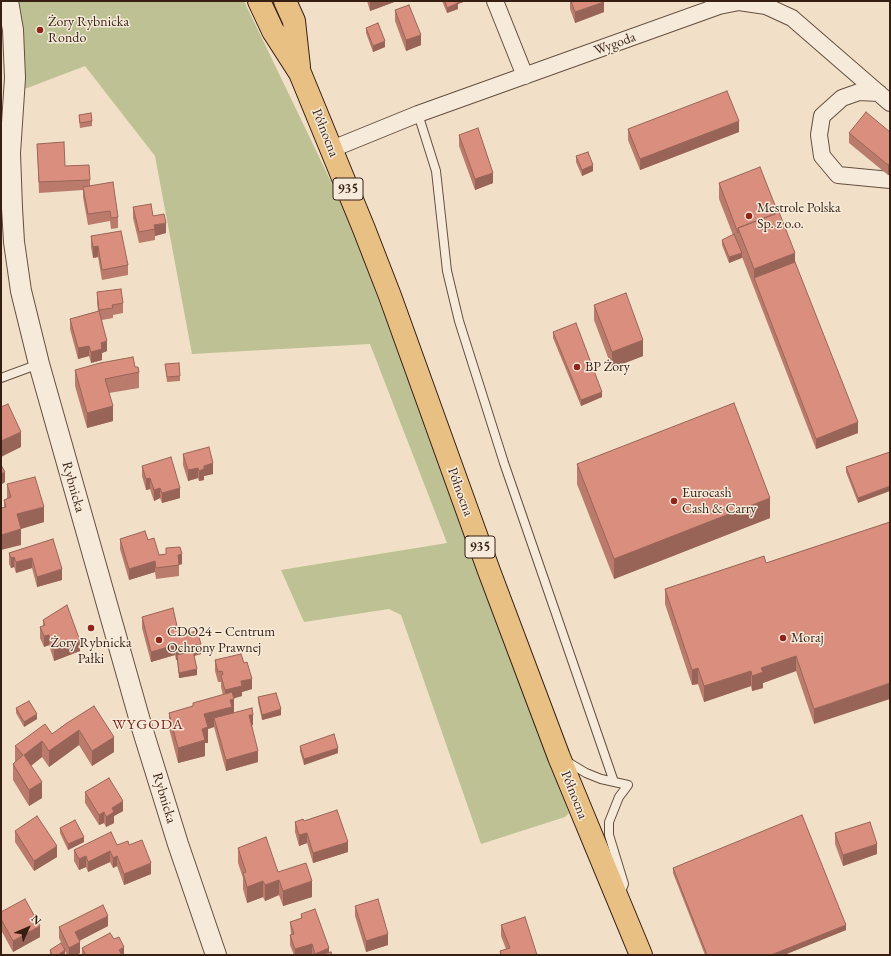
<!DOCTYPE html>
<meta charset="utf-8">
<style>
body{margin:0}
#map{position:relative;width:891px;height:956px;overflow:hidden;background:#f1e0c7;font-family:"EB Garamond",serif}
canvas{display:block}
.frame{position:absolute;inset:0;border:2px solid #361e13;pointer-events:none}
.north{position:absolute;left:8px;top:908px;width:40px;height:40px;-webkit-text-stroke:3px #f6ebdb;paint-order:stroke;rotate:45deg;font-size:11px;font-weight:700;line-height:16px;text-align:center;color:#361e13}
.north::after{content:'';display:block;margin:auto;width:14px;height:18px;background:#361e13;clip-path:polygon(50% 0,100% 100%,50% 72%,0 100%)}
</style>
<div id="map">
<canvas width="891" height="956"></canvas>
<div class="frame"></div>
<div class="north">N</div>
</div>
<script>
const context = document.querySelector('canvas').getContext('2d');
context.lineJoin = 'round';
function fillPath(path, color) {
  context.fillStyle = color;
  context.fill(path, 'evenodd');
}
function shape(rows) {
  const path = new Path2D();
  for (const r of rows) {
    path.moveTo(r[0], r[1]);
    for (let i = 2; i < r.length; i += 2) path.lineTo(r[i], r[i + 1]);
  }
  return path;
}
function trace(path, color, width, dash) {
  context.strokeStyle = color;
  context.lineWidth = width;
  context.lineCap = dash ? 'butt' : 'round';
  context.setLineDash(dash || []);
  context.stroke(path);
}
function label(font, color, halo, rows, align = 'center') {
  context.font = font + ' "EB Garamond",serif';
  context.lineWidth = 3;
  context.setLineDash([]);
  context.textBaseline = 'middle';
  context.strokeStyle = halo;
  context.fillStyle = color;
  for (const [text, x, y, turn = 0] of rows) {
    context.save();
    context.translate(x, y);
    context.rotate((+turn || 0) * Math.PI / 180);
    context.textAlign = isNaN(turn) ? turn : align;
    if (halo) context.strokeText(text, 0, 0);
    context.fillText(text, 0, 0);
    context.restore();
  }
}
fillPath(shape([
 [18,1,244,1,347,215,569,813,565,817,481,844,401,615,389,609,304,622,281,570,447,543,370,344,192,354,155,156,85,66,22,90]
]), '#bdc193');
const service = shape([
 [418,114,436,171,447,271,459,321,504,463,614,782],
 [1,378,39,364],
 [566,761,586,773,601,779,628,785,619,797,609,822,609,835,624,884,620,895]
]);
const minor = shape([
 [495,1,525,76],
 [879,93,859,92,842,98,822,116,819,135,822,156,838,175,890,180],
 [332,149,418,114,719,6,739,2,766,6,792,18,890,103]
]);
const tertiary = shape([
 [8,1,13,30,15,78,10,153,12,208,14,242,21,291,39,364,142,728,178,844,216,955]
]);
const primary = shape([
 [259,1,273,31,300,73,364,229,390,296,489,571,559,757,641,955],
 [285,1,294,21,299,67]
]);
trace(service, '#654e40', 10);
trace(minor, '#654e40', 18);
trace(tertiary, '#654e40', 22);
trace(primary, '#361e13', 24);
trace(service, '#f6ebdb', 8);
trace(minor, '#f6ebdb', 16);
trace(tertiary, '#f6ebdb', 20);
trace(primary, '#e8c084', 22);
fillPath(shape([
 [367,1,397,1,370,11],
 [442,1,466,1,458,4,458,9,447,13],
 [570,1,603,1,604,12,575,23,570,9],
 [395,10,421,45,406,51,395,21],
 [366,28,385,47,373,52,366,33],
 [79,115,92,121,92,126,80,128,79,120],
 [628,129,739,132,640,170,628,140],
 [890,132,890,175,888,175,849,143,849,133],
 [459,135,493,183,475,190,459,146],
 [37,144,65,166,90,180,90,186,118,217,118,228,111,229,110,221,88,225,83,197,83,190,39,193],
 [576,156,593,171,582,176,576,162],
 [719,183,795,262,858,433,816,449,742,257,729,263,722,245,722,240,733,235,719,199],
 [133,207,153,216,166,233,155,236,155,240,139,243,133,218],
 [91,236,128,265,128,275,102,280,98,257,93,258,91,247],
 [97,292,123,303,123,313,113,315,113,318,102,320,107,351,102,353,102,360,91,363,89,356,78,359,70,329,70,319,98,311,97,303],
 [594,305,643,356,612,368,594,320],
 [553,332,602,397,581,406,553,338],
 [165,364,180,376,180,381,167,382],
 [135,367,139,372,139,388,109,393,113,421,87,428,75,386,75,370],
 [890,452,858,503,846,472,846,467],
 [183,454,213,474,204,476,204,480,199,481,198,478,188,481,183,465],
 [577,464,770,518,614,579,577,484],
 [142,466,180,498,162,503,160,498,154,501,150,489,146,490,142,476],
 [7,484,44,522,21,529,21,545,4,507,4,500,7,499],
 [890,522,814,724,796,671,763,683,763,688,752,691,751,686,704,702,698,684,692,685,665,604,665,589,766,563],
 [53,539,62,580,37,587,32,568,16,573,14,567,11,568,9,564,9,553],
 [120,539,148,540,159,555,166,554,182,564,179,565,179,576,156,579,155,572,129,580,120,549],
 [142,617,179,635,201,654,194,656,197,675,179,678,177,660,176,660,175,655,151,662,142,628],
 [43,620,80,651,54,661,49,645,44,647,40,638,40,627,43,626],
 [215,660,252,689,242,692,242,696,234,698,234,713,253,725,252,725,258,762,226,771,214,727,208,729,208,743,205,743,205,756,178,763,169,728,169,713,193,706,193,703,223,695,221,687,221,682,218,682,215,671],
 [258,697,281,715,262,720,258,702],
 [16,708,37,719,24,727,16,713],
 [67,723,114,752,92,766,79,745,49,767,42,757,31,766,42,798,29,806,13,780,13,764,15,762,15,746,52,734],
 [300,746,338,753,304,765,300,751],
 [85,792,123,811,114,816,114,823,106,827,104,823,99,825,85,803],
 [304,821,348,852,313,863,307,843,299,846,295,832,295,822],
 [60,828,84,842,68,850,60,833],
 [15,831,57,857,34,871,15,842],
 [835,833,877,854,843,866,835,844],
 [117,845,129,845,151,874,124,885,117,866,113,868,110,862,88,872,86,867,79,870,74,861,74,850],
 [238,848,278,872,312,897,283,906,279,895,265,901,263,897,247,903,243,889,243,878,238,863],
 [673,868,846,930,784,955,705,955,673,873],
 [355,906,388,945,366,952,355,916],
 [1,912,40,937,13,952,1,930],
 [301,914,329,952,332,955,312,955,312,954,309,955,294,955,290,945,290,935,291,935,290,922,301,919],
 [501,925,537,955,500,955,500,951,506,949,501,936],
 [108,926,79,941,80,953,76,955,67,955,65,951,65,955,50,955,50,950,64,948,59,938,59,927],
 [82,948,124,955,82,955]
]), '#bb7b6c');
fillPath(shape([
 [370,1,397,1,370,11],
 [457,1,466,1,458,4,458,9,447,13,447,8],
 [604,2,604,12,575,23,575,12],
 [421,35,421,45,406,51,406,40],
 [385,41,385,47,373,52,373,46],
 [739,121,739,132,640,170,640,159],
 [890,164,890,175,888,175,888,165],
 [593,165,593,171,582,176,582,170],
 [493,173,493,183,475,190,475,179],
 [166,223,166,233,155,236,154,225],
 [98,246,98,257,93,258,93,247],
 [742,253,742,258,729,263,729,257],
 [795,253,795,273,754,278,754,269],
 [643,340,643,356,612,368,612,352],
 [107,341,107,351,102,353,102,360,91,363,91,352,101,343],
 [89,346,89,356,78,359,78,348],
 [602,392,602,397,581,406,581,400],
 [113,406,113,421,87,428,87,413],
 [858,422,858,433,816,449,816,439],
 [21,432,21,447,1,457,1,441],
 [213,463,213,474,204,476,204,480,199,481,199,471,204,466],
 [198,468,198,478,188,481,188,470],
 [5,472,5,482,1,485,1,474],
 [150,478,150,489,146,490,146,479],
 [890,486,890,491,858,503,858,498],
 [160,488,160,498,154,501,154,490],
 [180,488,180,498,162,503,162,493],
 [770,498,770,518,614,579,614,559],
 [44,507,44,522,17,530,17,514],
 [21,529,21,545,1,550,1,535],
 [182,554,182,564,178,565,178,555],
 [14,557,14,567,11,568,11,558],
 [32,558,32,568,16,573,16,562],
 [155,561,155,572,129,580,129,569],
 [62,569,62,580,37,587,37,577],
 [49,635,49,645,44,647,44,636],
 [80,641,80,651,54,661,54,650],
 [201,644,201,654,177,660,177,655,177,660,176,660,176,649],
 [175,645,175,655,151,662,151,652],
 [796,656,796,671,763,683,763,688,752,691,752,676,761,668],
 [698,668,698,684,692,685,692,670],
 [197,669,197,675,179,678,179,673],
 [751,671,751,686,704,702,704,686],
 [252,679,252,689,242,692,242,696,225,701,225,690,241,681],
 [890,683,890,699,814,724,814,709],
 [234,699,234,715,214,718,214,727,208,729,208,743,205,743,205,756,178,763,178,748,202,729,204,714,230,700],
 [281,709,281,715,262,720,262,715],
 [37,714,37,719,24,727,24,722],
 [249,715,253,715,253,725,249,726],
 [79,730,79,745,49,767,49,751],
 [114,737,114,752,92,766,92,751],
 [42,741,42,757,24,771,24,755],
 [338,748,338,753,304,765,304,759],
 [258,751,258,762,226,771,226,760],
 [42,782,42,798,29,806,29,790],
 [2,793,2,804,1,805,1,794],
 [123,801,123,811,114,816,114,823,106,827,106,817,112,808],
 [104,812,104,823,99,825,99,815],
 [307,833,307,843,299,846,299,835],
 [84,837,84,842,68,850,68,844],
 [348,842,348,852,313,863,313,853],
 [877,844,877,854,843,866,843,855],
 [57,846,57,857,34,871,34,861],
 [110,851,110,862,88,872,88,862],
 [86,856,86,867,79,870,79,859],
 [117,856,117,866,113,868,113,858],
 [151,863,151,874,124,885,124,874],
 [279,880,279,895,265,901,265,885],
 [263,881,263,897,247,903,247,887],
 [312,881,312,897,283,906,283,891],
 [108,916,108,926,75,943,75,932],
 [846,925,846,930,784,955,771,955],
 [40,926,40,937,13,952,13,941],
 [388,934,388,945,366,952,366,941],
 [80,942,80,953,76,955,69,955,69,948],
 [312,944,312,954,309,955,295,955,295,949],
 [124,947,124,955,119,955,119,950],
 [329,948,329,955,315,955,315,954],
 [65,950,65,955,58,955]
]), '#996458');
const building = shape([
 [445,1,458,1,458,3,447,8,445,1],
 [571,1,603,1,604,2,575,12,571,1],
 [409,5,421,35,406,40,395,10,409,5],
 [378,23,385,41,373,46,366,28,378,23],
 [727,91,739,121,640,159,628,129,727,91],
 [866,112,890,132,890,164,888,165,849,133,866,112],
 [91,113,92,121,80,123,79,115,91,113],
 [478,128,493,173,475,179,459,135,478,128],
 [64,142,65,166,89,165,90,180,39,182,37,144,64,142],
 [588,152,593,165,582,170,576,156,588,152],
 [760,167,778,213,738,228,738,233,719,183,760,167],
 [113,182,118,217,111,218,110,211,88,214,83,187,113,182],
 [151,204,153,216,164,214,166,223,154,225,155,229,139,232,133,207,151,204],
 [779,212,795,253,754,269,738,228,779,212],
 [121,231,128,265,102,270,98,246,93,247,91,236,121,231],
 [734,234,742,253,729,257,722,240,734,234],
 [795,262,858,422,816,439,754,278,795,262],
 [121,289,123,303,112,305,113,308,99,310,97,292,121,289],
 [626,293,643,340,612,352,594,305,626,293],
 [99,311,107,341,101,343,102,349,91,352,89,346,78,348,70,319,99,311],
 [576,323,602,392,581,400,553,332,576,323],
 [133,357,135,367,138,367,139,372,105,379,113,406,87,413,75,370,100,363,133,357],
 [179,363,180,376,167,377,165,364,179,363],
 [734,403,770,498,614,559,577,464,734,403],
 [8,404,21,432,1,441,1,407,8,404],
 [209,447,213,463,204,466,204,469,199,471,198,468,188,470,183,454,209,447],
 [890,452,890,486,858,498,846,467,890,452],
 [171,457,180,488,162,493,160,488,154,490,150,478,146,479,142,466,171,457],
 [1,465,5,472,1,474,1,465],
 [35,477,44,507,17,514,21,529,1,535,1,508,6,507,4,500,11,497,7,484,35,477],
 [890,522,890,683,814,709,796,656,761,668,763,672,752,676,751,671,704,686,698,668,692,670,665,589,764,556,766,563,890,522],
 [145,531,148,540,154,538,159,555,166,554,166,548,180,547,182,554,178,555,179,565,156,568,155,561,129,569,120,539,145,531],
 [53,539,62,569,37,577,32,558,16,562,14,557,11,558,9,553,53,539],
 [67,605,80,641,54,650,49,635,44,636,40,627,45,625,43,620,67,605],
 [173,608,179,635,197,631,201,644,176,649,175,645,151,652,142,617,173,608],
 [193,651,197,669,179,673,177,655,193,651],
 [241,654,244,663,247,662,252,679,241,681,242,686,225,690,221,676,223,674,222,671,218,672,215,660,241,654],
 [232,692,234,699,230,700,232,707,204,714,208,727,202,729,205,740,178,748,169,713,193,706,193,703,232,692],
 [276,693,281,709,262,715,258,697,276,693],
 [29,701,37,714,24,722,16,708,29,701],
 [94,706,114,737,92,751,79,730,49,751,42,741,24,755,42,782,29,790,13,764,23,755,15,746,45,724,52,734,67,723,94,706],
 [252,708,253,715,249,715,258,751,226,760,214,718,252,708],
 [334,734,338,748,304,759,300,746,334,734],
 [109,778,123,801,112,808,114,812,106,817,104,812,99,815,85,792,109,778],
 [337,810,348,842,313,853,307,833,299,835,295,822,303,819,304,821,337,810],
 [802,815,846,925,771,955,707,955,673,868,802,815],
 [37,816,57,846,34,861,15,831,37,816],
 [75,820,84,837,68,844,60,828,75,820],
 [870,822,877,844,843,855,835,833,870,822],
 [111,832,117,845,128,841,129,845,142,840,151,863,124,874,117,856,113,858,110,851,88,862,86,856,79,859,74,850,111,832],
 [266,837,278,872,306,863,312,881,283,891,279,880,265,885,263,881,247,887,243,873,246,872,238,848,266,837],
 [25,899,40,926,13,941,1,919,1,912,25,899],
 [378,899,388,934,366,941,355,906,378,899],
 [103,905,108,916,75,932,80,942,69,948,59,927,103,905],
 [315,909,329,948,315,954,312,944,295,949,290,935,294,934,290,922,302,918,301,914,315,909],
 [525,917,537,955,501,955,500,951,510,948,501,925,525,917],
 [110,933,114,939,119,937,124,947,119,950,122,955,86,955,82,948,110,933],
 [61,943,65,950,58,955,52,955,50,950,61,943],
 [331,952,332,955,319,955,331,952]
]);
fillPath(building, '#da8f7e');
trace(building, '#996458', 1);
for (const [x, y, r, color] of [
 [40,30,4,"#8f2418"],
 [749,216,4,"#8f2418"],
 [577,367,4,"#8f2418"],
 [674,501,4,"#8f2418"],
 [91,628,4,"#8f2418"],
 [783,638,4,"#8f2418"],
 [159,640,4,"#8f2418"]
]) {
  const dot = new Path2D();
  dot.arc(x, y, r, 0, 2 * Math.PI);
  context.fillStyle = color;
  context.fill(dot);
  trace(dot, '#f6ebdb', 1.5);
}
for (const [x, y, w] of [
 [348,189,30],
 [480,547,30]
]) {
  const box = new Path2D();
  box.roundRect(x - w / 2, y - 11, w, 22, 3);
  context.fillStyle = '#f6ebdb';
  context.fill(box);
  trace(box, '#361e13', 1);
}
label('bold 13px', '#361e13', null, [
 ["935",348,189],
 ["935",480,547]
]);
label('14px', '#361e13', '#f6ebdb', [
 ["Żory Rybnicka",48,22],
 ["Rondo",48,38],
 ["Mestrole Polska",757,208],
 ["Sp. z o.o.",757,224],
 ["BP Żory",585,367],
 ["Eurocash",682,493],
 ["Cash & Carry",682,509],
 ["CDO24 – Centrum",167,632],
 ["Ochrony Prawnej",167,648],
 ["Moraj",791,638],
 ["Żory Rybnicka",91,643,"center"],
 ["Pałki",91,659,"center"]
], 'left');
label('14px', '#361e13', '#f6ebdb', [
 ["Wygoda",615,44,-20],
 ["Północna",325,133,68],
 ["Rybnicka",73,487,74],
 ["Północna",460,492,70],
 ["Północna",574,795,68],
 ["Rybnicka",164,798,73]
]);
context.letterSpacing = '1px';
label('15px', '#7a1f14', '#f6ebdb', [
 ["WYGODA",148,725]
]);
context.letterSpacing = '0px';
</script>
